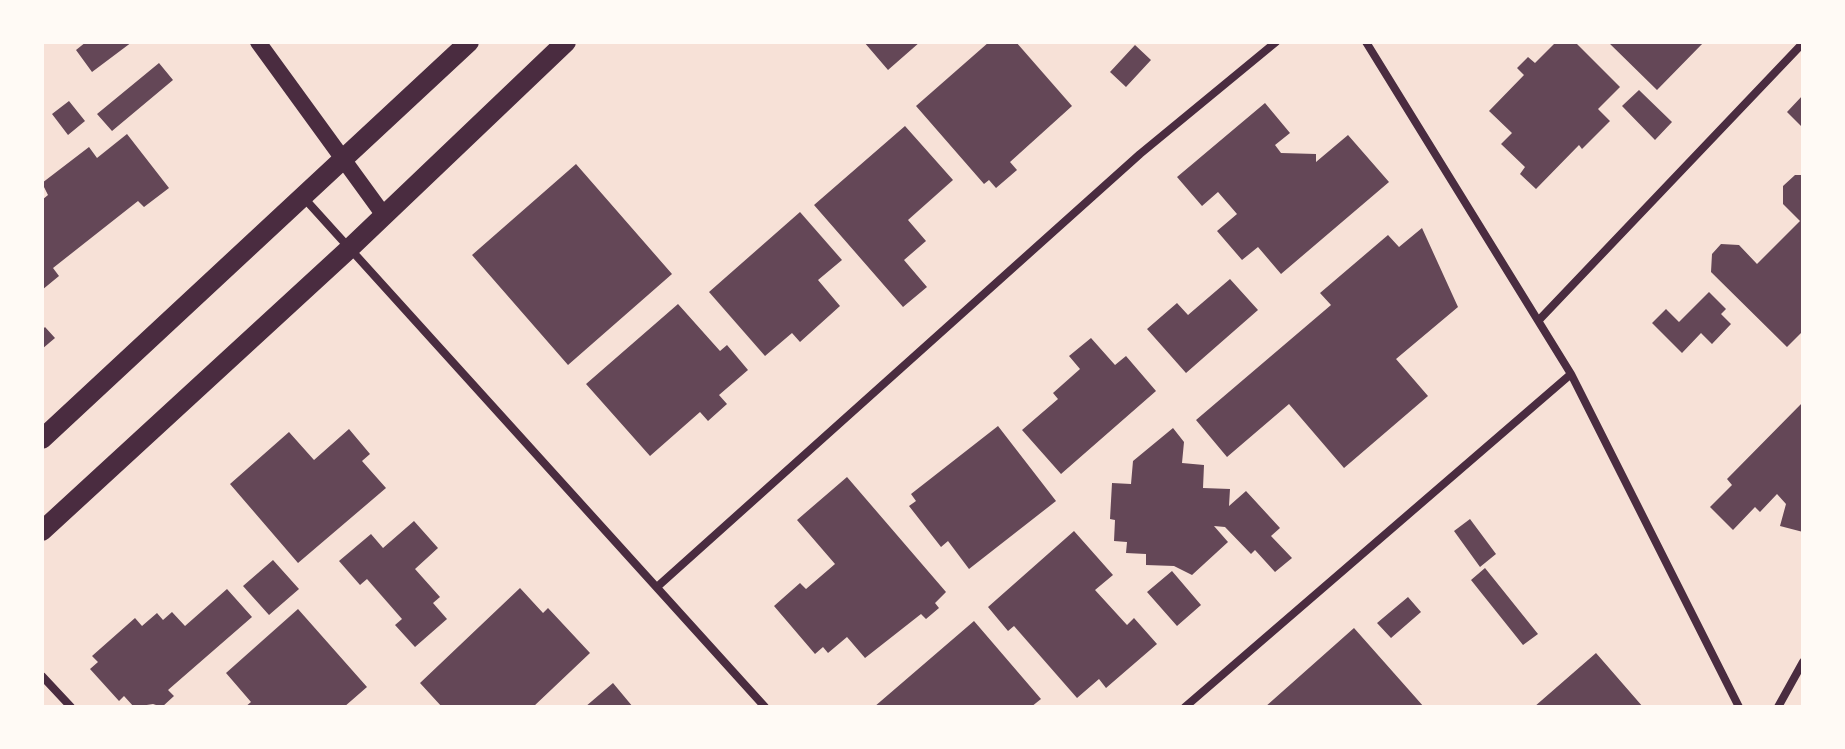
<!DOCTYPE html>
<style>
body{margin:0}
#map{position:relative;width:1845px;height:749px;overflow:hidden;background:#f7e1d7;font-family:"Noto Sans",sans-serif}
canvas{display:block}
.frame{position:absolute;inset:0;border:44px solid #fffaf5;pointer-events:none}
</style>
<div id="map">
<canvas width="1845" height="749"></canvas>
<div class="frame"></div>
</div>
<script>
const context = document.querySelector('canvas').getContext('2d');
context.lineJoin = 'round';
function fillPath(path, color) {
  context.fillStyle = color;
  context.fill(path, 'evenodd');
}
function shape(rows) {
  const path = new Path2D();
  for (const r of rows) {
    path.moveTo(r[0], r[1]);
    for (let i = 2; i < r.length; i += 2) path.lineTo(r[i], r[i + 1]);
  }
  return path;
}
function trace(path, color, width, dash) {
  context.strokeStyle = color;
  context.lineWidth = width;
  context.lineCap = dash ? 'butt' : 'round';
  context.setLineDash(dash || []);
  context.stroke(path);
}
fillPath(shape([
 [86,42,132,42,92,72,76,50],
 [864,42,920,42,888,70],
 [989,42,1016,42,1072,106,1010,162,1017,170,996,188,989,180,984,184,916,106],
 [1556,42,1575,42,1620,87,1598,109,1610,121,1582,149,1579,145,1536,189,1520,174,1525,167,1501,144,1512,133,1489,111,1524,75,1517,68,1528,57,1535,63],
 [1608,42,1704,42,1657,90],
 [1135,45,1151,60,1126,87,1110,72],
 [159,63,173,80,112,131,97,114],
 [1639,90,1672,122,1655,140,1622,106],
 [1803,95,1803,128,1787,112],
 [69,101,85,121,68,135,52,114],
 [1265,103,1290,133,1275,145,1281,153,1316,154,1316,162,1348,135,1389,182,1281,274,1258,247,1242,260,1217,231,1237,214,1218,192,1202,206,1177,177],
 [905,126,953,180,908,220,926,241,904,260,927,287,903,307,814,205],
 [127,134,169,188,144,207,138,201,53,268,59,276,42,290,42,200,48,195,42,183,89,147,97,158],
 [576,164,672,274,568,365,472,255],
 [1795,175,1803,175,1803,331,1787,347,1711,272,1712,254,1721,244,1739,245,1757,264,1800,221,1783,204,1783,186],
 [800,212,842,260,818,280,840,306,800,342,792,333,765,356,709,292],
 [1422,228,1458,307,1396,359,1428,396,1344,468,1289,404,1227,457,1196,420,1331,305,1320,293,1388,235,1399,247],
 [1230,279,1258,310,1186,373,1147,329,1177,303,1188,315],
 [1709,292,1726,309,1721,314,1731,324,1712,344,1701,333,1682,353,1652,323,1666,309,1679,322],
 [678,304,720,351,727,345,748,370,719,395,727,404,708,421,700,412,650,456,586,384],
 [45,327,55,338,42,349,42,330],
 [1091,338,1115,365,1126,356,1156,391,1061,474,1022,430,1058,399,1053,393,1080,369,1069,356],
 [1803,402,1803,532,1780,526,1786,504,1777,494,1760,512,1755,507,1733,530,1710,507,1732,485,1727,479],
 [998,426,1056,501,969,569,948,541,941,547,909,506,916,501,911,494],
 [1173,428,1184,442,1182,463,1204,465,1203,488,1230,489,1229,506,1246,491,1280,528,1271,536,1292,558,1275,572,1255,550,1251,554,1225,527,1214,526,1228,542,1192,575,1174,566,1146,565,1146,554,1126,553,1127,542,1114,541,1115,520,1110,519,1112,483,1131,484,1133,461],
 [349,429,370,454,362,461,386,488,298,563,230,484,289,432,314,460],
 [847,477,946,592,935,603,939,608,926,619,921,614,865,658,847,637,828,653,823,647,815,654,774,606,800,583,806,589,835,564,797,520],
 [1470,519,1496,554,1480,567,1454,531],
 [414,521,438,548,415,569,440,597,433,603,447,619,415,647,395,625,402,619,367,579,360,585,339,561,371,534,383,548],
 [1074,531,1113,575,1095,590,1127,625,1134,618,1157,644,1106,688,1099,679,1077,698,1014,626,1008,631,988,607],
 [273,560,299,589,269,615,243,586],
 [1485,568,1538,634,1523,645,1471,580],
 [1172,571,1201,605,1177,626,1147,592],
 [520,588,543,613,548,608,590,653,533,707,442,707,420,683],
 [227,589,252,617,168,690,174,696,162,707,153,704,134,707,124,696,119,701,90,669,98,662,92,656,135,618,142,626,157,613,163,620,172,612,185,626],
 [1408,597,1421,612,1391,638,1377,623],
 [298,609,367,687,344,707,245,707,251,702,226,673],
 [974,621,1041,699,1031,707,874,707],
 [1354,628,1424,707,1265,707],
 [1596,653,1643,707,1534,707],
 [613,683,633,707,585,707]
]), '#644757');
trace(shape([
 [1366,42,1571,374,1739,707],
 [304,198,765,707],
 [1539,320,1803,43],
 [657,587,1140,154,1276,42],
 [42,676,71,707],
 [1185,707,1571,374],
 [1778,707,1803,662]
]), '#4a2c40', 8);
trace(shape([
 [258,42,383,214]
]), '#4a2c40', 16);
trace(shape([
 [42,439,469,42],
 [42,531,350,248,566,42]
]), '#4a2c40', 20);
</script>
